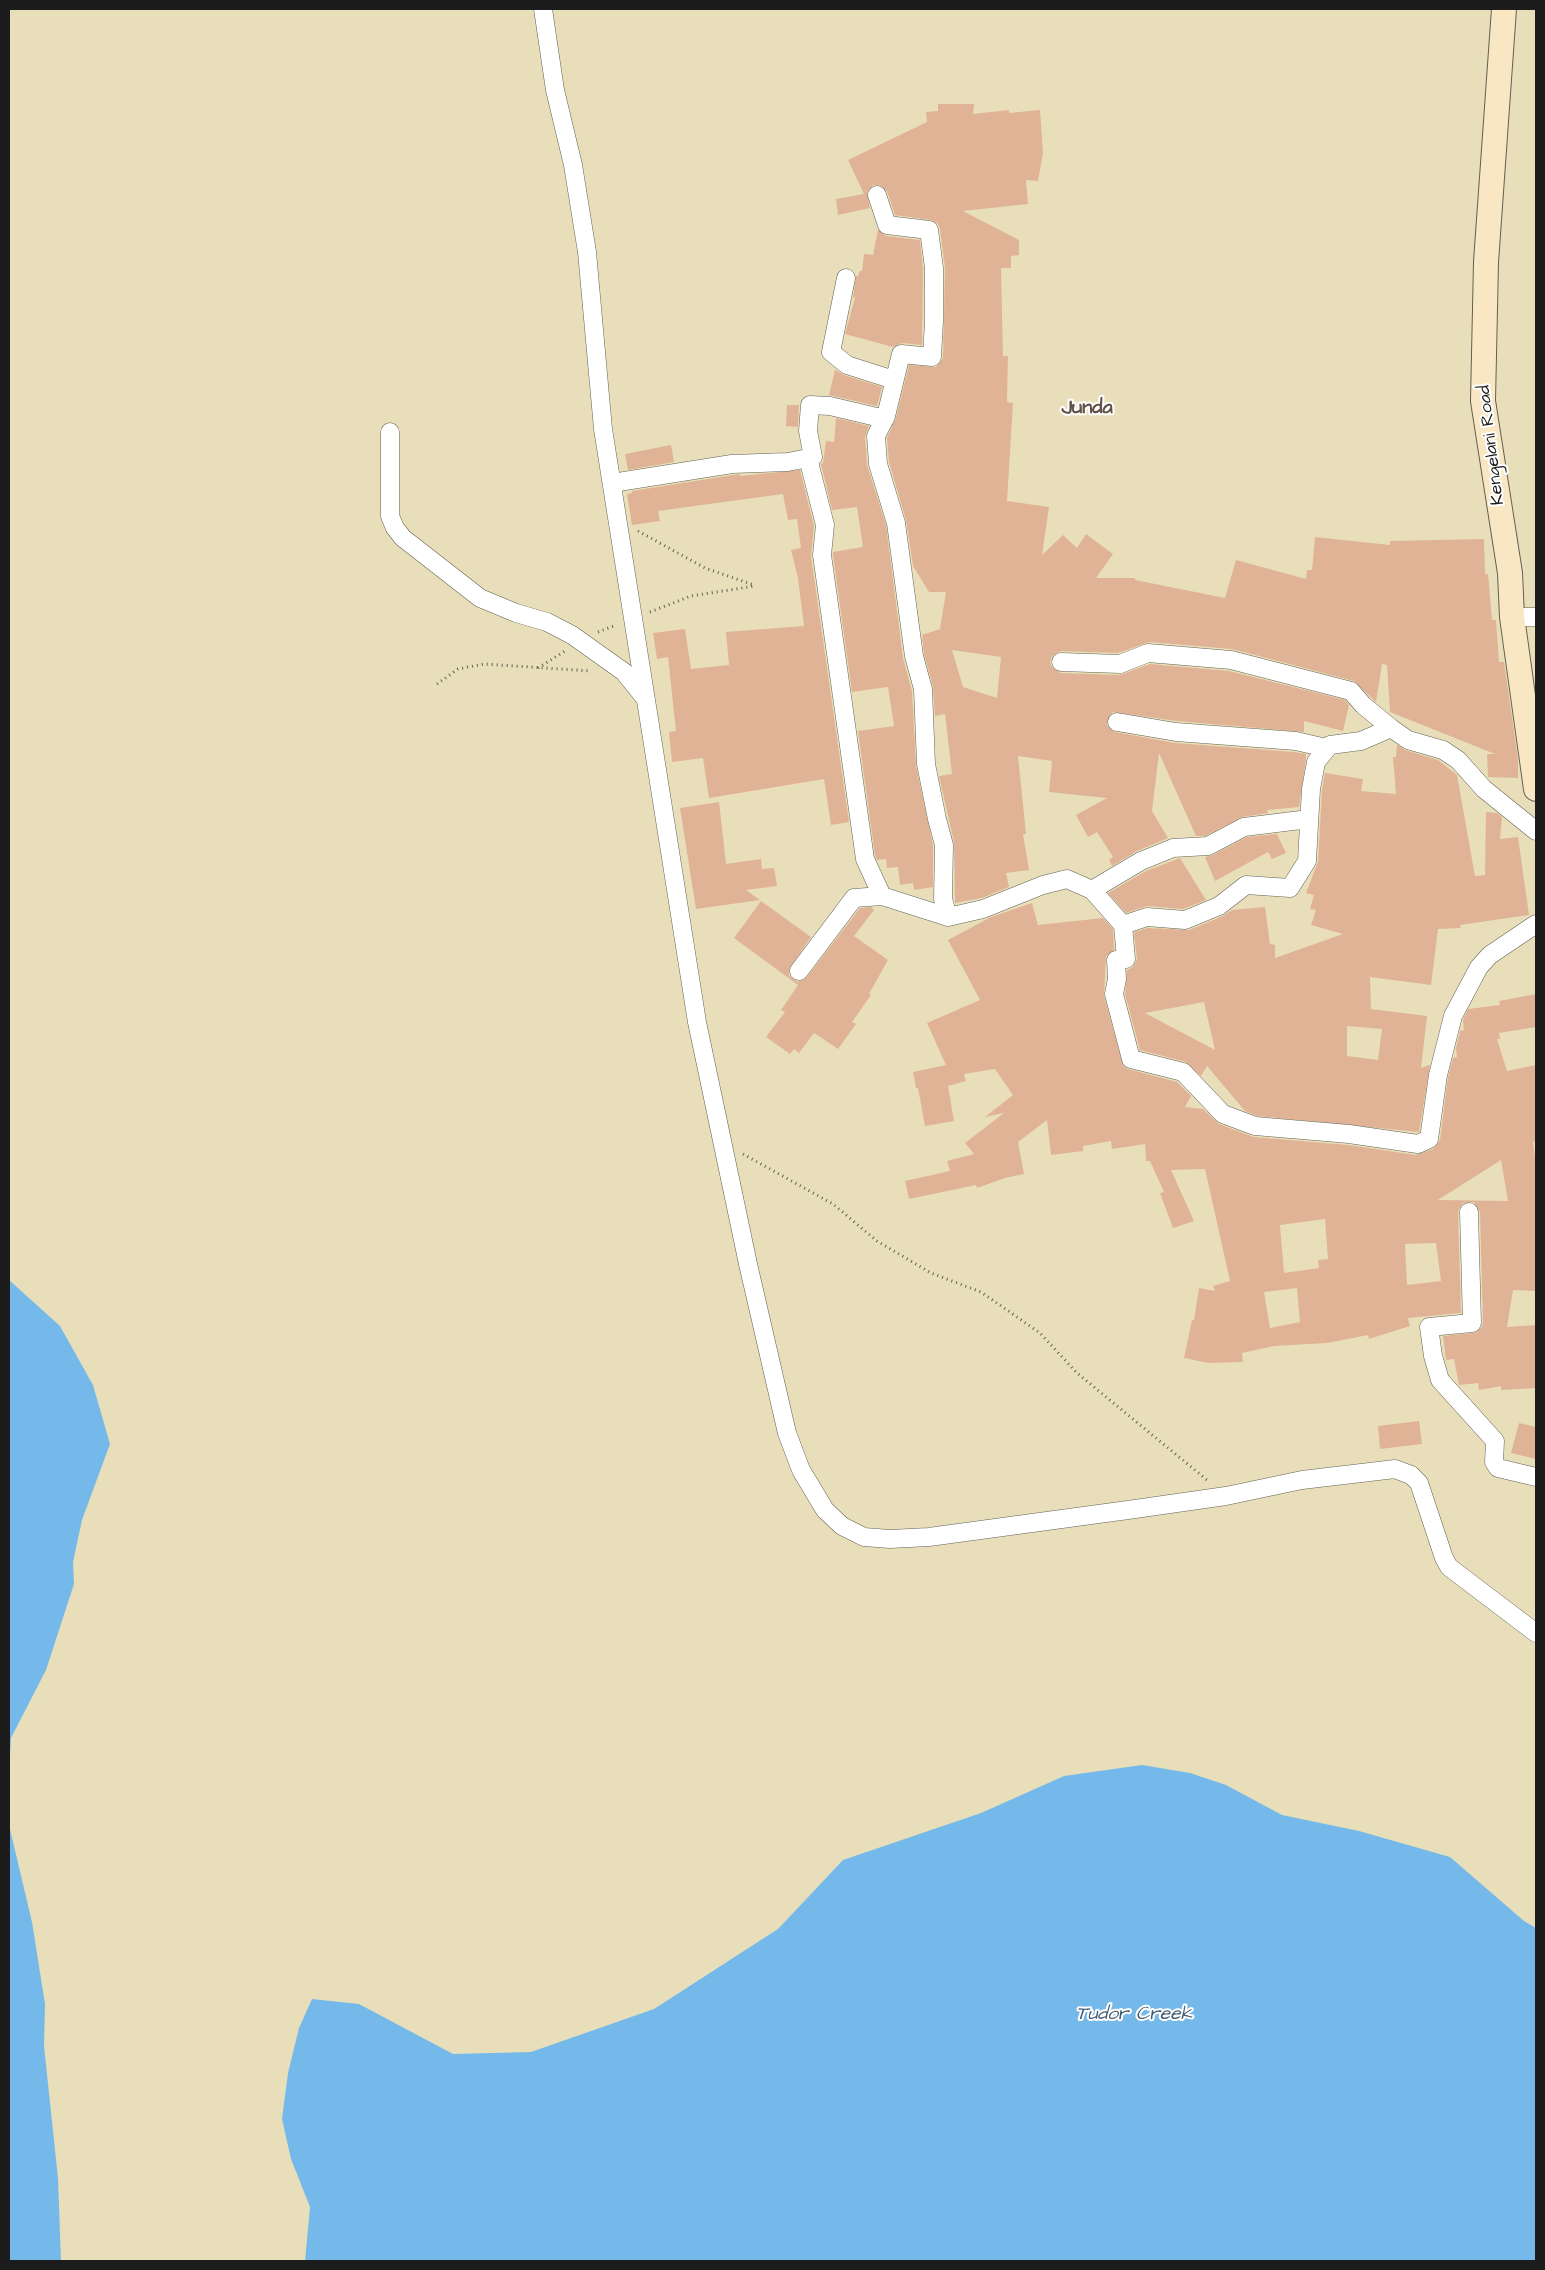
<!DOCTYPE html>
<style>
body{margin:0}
#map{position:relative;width:1545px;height:2270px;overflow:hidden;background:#e8dfba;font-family:"Architects Daughter",sans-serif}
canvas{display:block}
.frame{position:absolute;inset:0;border:10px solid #1c1c1c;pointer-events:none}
</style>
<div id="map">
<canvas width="1545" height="2270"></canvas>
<div class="frame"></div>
</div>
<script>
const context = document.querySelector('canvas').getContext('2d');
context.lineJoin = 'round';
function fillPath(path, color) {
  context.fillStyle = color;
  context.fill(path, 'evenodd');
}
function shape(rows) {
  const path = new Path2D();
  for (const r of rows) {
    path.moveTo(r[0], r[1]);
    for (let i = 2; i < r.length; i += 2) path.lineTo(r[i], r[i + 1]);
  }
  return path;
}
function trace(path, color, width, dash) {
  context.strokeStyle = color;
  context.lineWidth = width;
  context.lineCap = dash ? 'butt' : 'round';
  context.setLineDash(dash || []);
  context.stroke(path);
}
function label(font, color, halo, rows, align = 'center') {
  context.font = font + ' "Architects Daughter",sans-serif';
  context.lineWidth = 4;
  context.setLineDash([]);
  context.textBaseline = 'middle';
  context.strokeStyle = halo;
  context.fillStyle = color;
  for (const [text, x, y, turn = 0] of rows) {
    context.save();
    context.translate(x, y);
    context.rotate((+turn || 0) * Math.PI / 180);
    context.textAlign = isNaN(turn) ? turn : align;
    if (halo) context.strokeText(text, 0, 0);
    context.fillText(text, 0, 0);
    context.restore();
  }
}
fillPath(shape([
 [9,1280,60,1326,93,1385,110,1444,82,1520,73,1562,74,1584,46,1670,11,1738,9,1772],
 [1142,1765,1190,1773,1226,1785,1282,1815,1359,1831,1450,1857,1524,1921,1536,1928,1536,2261,305,2261,310,2207,291,2159,282,2119,288,2073,299,2028,312,1999,359,2004,453,2054,531,2052,654,2009,778,1929,843,1860,981,1813,1064,1776],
 [9,1825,32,1922,45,2004,44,2046,58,2178,61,2261,9,2261]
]), '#75b9eb');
fillPath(shape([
 [938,104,974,104,973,114,1009,110,1009,113,1040,110,1043,153,1038,181,1026,180,1028,204,963,211,1019,240,1019,255,1011,256,1011,268,1001,268,1003,356,1008,356,1007,402,1013,403,1007,501,1049,507,1042,555,1063,535,1077,548,1086,534,1113,554,1096,578,1135,578,1135,580,1225,598,1236,560,1306,579,1307,570,1312,570,1315,537,1390,545,1390,541,1484,539,1485,574,1488,574,1492,620,1496,620,1499,662,1504,662,1518,759,1518,778,1488,777,1487,754,1495,754,1390,712,1387,665,1382,664,1376,702,1354,681,1232,649,1149,642,1118,653,1061,651,1052,656,1050,662,1052,667,1060,673,1120,675,1150,664,1229,671,1345,700,1349,705,1343,731,1304,721,1304,732,1177,721,1113,712,1109,716,1107,725,1115,732,1175,743,1294,752,1306,754,1306,759,1299,807,1267,810,1268,813,1242,817,1205,836,1196,836,1159,753,1152,811,1168,838,1137,851,1112,866,1109,860,1113,857,1097,832,1088,837,1076,815,1107,798,1049,792,1052,761,1018,756,1026,834,1023,834,1029,870,1006,873,1009,887,982,898,955,903,954,842,939,776,952,774,945,714,935,716,933,686,924,654,922,635,940,629,946,592,929,592,913,566,906,520,889,462,887,438,896,418,909,365,936,367,943,358,945,268,940,229,938,224,931,220,895,215,887,191,880,185,873,185,867,192,870,208,838,215,836,199,864,194,848,160,927,122,926,112,938,111],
 [952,650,1001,657,997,698,963,687],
 [878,230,886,236,920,240,923,269,922,345,902,343,893,347,845,334,855,298,853,297,856,276,858,276,860,271,862,271,864,254,873,255],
 [835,370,844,375,882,387,877,406,829,395],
 [787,405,799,405,798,427,786,426],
 [836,418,869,426,865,437,867,465,886,525,903,658,912,691,916,766,933,846,933,887,914,890,913,883,900,885,898,867,887,868,886,859,877,860,875,856,858,731,894,726,888,687,852,692,833,555,833,552,863,547,857,507,832,510,821,464,823,463,826,441,834,442],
 [671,445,674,462,628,470,625,454],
 [800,470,814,526,811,556,849,822,831,825,824,779,709,798,703,758,672,762,669,732,676,731,668,657,657,659,653,633,685,629,691,669,729,665,726,632,804,626,798,578,791,550,801,548,797,519,788,520,783,494,658,511,660,521,632,525,627,494,632,493,632,491,733,475,740,474,740,476],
 [1397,745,1405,750,1438,760,1457,775,1475,876,1485,875,1486,812,1497,813,1502,817,1500,839,1518,837,1529,915,1460,925,1461,928,1438,929,1431,985,1370,977,1371,1009,1427,1016,1421,1068,1430,1065,1419,1132,1257,1116,1245,1111,1207,1066,1201,1076,1186,1062,1140,1050,1125,994,1127,970,1133,967,1137,959,1134,932,1148,928,1189,930,1223,916,1232,910,1265,907,1270,944,1275,945,1275,958,1343,934,1311,925,1316,910,1310,909,1314,895,1306,893,1318,862,1322,790,1325,773,1363,779,1361,791,1396,794,1393,757,1396,757],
 [1204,1002,1215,1050,1145,1013],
 [1347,1026,1382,1029,1378,1060,1347,1056],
 [719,802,726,864,761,859,762,869,774,868,777,886,746,890,760,900,696,909,680,808],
 [1277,834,1286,853,1272,859,1268,852,1215,881,1205,857,1213,855,1247,837],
 [1180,858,1206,900,1183,909,1147,906,1126,913,1108,893,1146,871],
 [761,901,811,937,789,969,789,976,798,982,807,977,860,908,871,907,874,910,854,936,888,960,869,994,871,995,852,1022,856,1024,838,1049,814,1033,799,1053,794,1049,790,1054,766,1037,785,1012,781,1010,798,985,734,938],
 [1032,903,1038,925,1103,918,1113,929,1114,950,1106,956,1104,996,1123,1066,1128,1069,1177,1082,1191,1096,1185,1107,1203,1109,1219,1124,1254,1137,1348,1145,1416,1155,1433,1149,1440,1140,1448,1077,1453,1058,1457,1057,1456,1048,1460,1031,1464,1030,1463,1020,1468,1009,1500,1005,1499,1001,1536,994,1536,1027,1499,1033,1500,1039,1497,1039,1507,1071,1536,1065,1536,1141,1533,1142,1536,1164,1536,1291,1513,1290,1507,1327,1536,1325,1536,1388,1501,1390,1501,1386,1479,1390,1478,1383,1459,1385,1454,1359,1446,1360,1443,1336,1473,1333,1481,1328,1483,1323,1480,1212,1474,1202,1463,1203,1458,1212,1461,1313,1408,1318,1410,1326,1369,1339,1368,1335,1327,1343,1274,1346,1242,1353,1243,1362,1208,1363,1184,1358,1192,1320,1194,1320,1199,1288,1215,1291,1213,1286,1230,1281,1205,1169,1171,1170,1194,1221,1173,1228,1160,1193,1164,1192,1150,1161,1146,1161,1145,1144,1112,1149,1111,1141,1083,1146,1083,1151,1051,1155,1047,1120,1018,1142,1024,1174,1005,1178,977,1188,976,1185,909,1199,905,1181,950,1171,947,1161,974,1154,965,1143,1004,1113,985,1117,1013,1095,995,1069,964,1074,966,1081,948,1086,954,1121,925,1126,918,1088,916,1088,913,1072,946,1065,927,1023,980,1000,948,940,991,917],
 [1501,1160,1508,1201,1438,1200],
 [1325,1219,1328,1259,1318,1260,1319,1268,1284,1273,1280,1225],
 [1436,1243,1441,1281,1407,1285,1405,1244],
 [1297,1288,1300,1322,1270,1328,1264,1292],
 [1419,1421,1422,1444,1380,1449,1378,1426],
 [1519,1423,1536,1427,1536,1459,1511,1453]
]), '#e0b396');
const street = shape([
 [543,9,555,90,573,165,587,252,603,429,697,1022,748,1264,787,1433,801,1470,825,1510,842,1526,864,1537,890,1539,929,1537,1128,1510,1226,1496,1302,1480,1395,1469,1411,1475,1419,1483,1444,1558,1449,1567,1536,1633],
 [877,195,887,225,929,230,934,268,934,321,932,357,901,354,886,416,876,436,878,464,896,523,914,656,923,689,926,764,937,819,944,845,943,899,948,917],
 [846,278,831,352,847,365,894,380],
 [390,432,390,516,395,528,403,538,480,598,516,613,547,622,572,635,624,672,645,698],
 [808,458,825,525,822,555,865,859,882,896],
 [612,483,732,464,788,462,813,457,808,431,810,405,830,406,885,419],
 [1512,617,1536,617],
 [1061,662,1120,664,1148,653,1231,660,1351,691,1363,705,1391,728],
 [1117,722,1176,732,1296,741,1326,748],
 [1092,890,1141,861,1173,848,1208,846,1244,827,1309,819],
 [1123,925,1126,959,1116,960,1117,979,1114,994,1131,1059,1183,1072,1223,1114,1255,1126,1349,1134,1418,1144,1429,1139,1438,1075,1453,1016,1479,967,1490,955,1536,924],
 [799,971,854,898,882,896,948,917,983,909,1043,885,1067,879,1092,890,1123,925,1147,917,1185,920,1219,906,1246,885,1290,888,1307,861,1311,789,1316,762,1330,745,1361,741,1391,728,1408,740,1443,750,1458,760,1484,789,1536,831],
 [1469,1212,1472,1323,1429,1327,1433,1356,1440,1380,1495,1441,1494,1462,1498,1468,1536,1477]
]);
const secondary = shape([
 [1504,9,1486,262,1483,401,1510,573,1512,617,1536,789]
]);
trace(street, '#636053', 19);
trace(secondary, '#636053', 26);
trace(shape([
 [638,531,705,568,754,585],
 [650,612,691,596,755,586],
 [598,632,616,625],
 [538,668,565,651],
 [437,684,458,669,484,664,591,671],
 [743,1154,833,1204,877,1241,931,1273,981,1292,1040,1333,1077,1373,1207,1480]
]), '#636053', 3, [1, 4]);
trace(street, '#fff', 18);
trace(secondary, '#f9e7c3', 24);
label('18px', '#1c1c1c', '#fff', [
 ["Kengelani Road",1492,445,-97]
]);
label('italic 19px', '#405b6f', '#fff', [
 ["Tudor Creek",1134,2015]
]);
label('bold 20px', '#615147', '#fff', [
 ["Junda",1087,409]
]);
</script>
